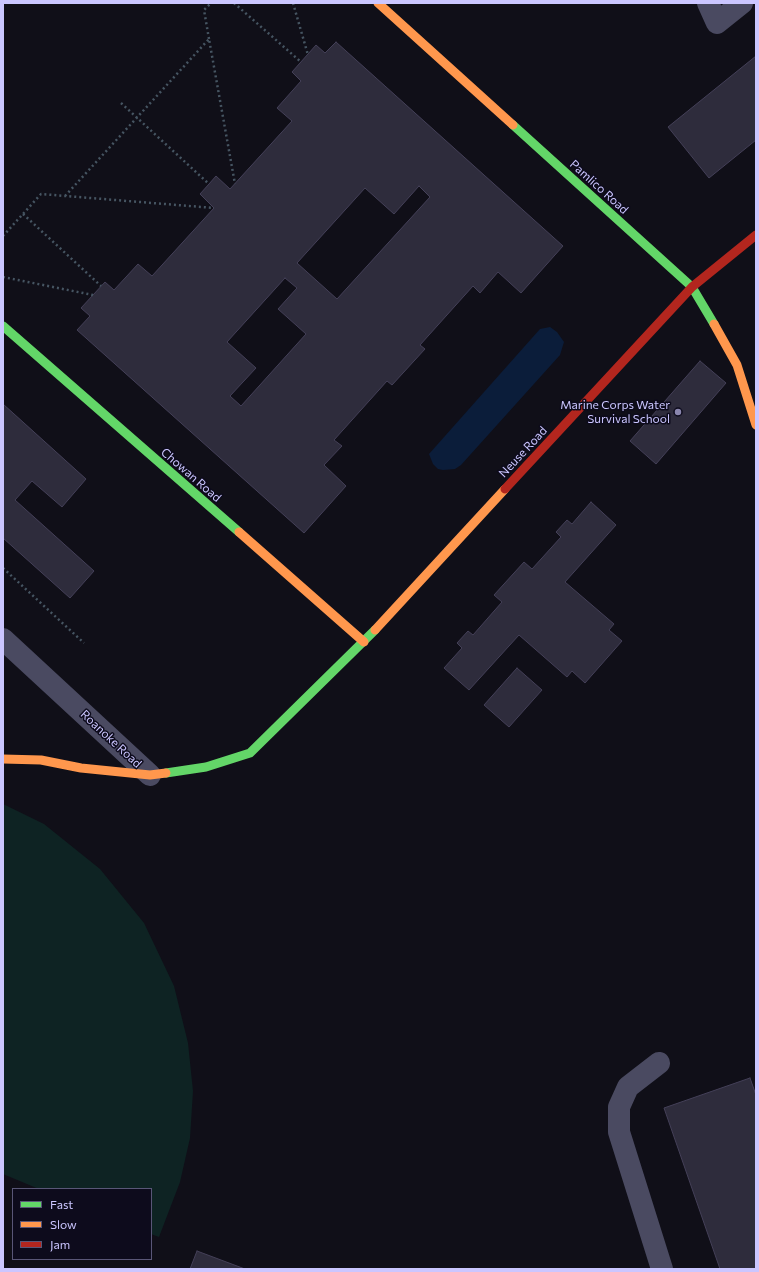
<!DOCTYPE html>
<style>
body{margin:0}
#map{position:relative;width:759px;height:1272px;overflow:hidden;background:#100f18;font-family:Commissioner,sans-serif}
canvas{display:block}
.frame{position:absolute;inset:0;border:4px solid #cbc6ff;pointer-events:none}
.legend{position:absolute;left:12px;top:1188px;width:140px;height:72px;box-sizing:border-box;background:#0d0b1c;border:1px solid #595677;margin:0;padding:5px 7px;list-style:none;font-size:12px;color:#cbc6ff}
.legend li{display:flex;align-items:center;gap:8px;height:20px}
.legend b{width:20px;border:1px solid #595677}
</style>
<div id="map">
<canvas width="759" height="1272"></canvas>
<div class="frame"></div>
<ul class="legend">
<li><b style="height:5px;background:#63d668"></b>Fast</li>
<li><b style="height:5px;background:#ff974d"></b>Slow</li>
<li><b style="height:5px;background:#b3261e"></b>Jam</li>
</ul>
</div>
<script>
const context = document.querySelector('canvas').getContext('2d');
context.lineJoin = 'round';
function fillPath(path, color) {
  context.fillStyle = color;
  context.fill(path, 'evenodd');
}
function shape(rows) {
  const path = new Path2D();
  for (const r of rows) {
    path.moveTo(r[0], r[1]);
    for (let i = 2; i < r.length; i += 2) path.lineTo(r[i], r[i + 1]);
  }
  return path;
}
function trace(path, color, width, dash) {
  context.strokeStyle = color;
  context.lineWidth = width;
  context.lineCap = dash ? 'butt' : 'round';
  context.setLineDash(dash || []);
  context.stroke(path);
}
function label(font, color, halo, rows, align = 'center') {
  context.font = font + ' Commissioner,sans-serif';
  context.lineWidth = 3;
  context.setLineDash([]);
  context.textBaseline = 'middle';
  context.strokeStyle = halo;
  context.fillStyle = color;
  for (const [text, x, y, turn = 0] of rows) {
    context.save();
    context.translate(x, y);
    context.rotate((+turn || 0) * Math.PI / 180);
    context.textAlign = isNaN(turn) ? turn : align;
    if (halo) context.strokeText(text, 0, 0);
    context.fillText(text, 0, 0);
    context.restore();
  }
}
fillPath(shape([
 [3,804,44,824,100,869,144,923,174,986,188,1043,193,1091,190,1138,180,1182,159,1237,151,1234,151,1189,39,1189,3,1174]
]), '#0e2323');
fillPath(shape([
 [550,327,557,332,564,342,560,355,461,465,455,469,443,470,438,469,433,464,429,454,540,329]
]), '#0b1d3a');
const building = shape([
 [336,42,563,246,521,293,498,272,480,293,473,286,420,345,425,349,392,385,387,381,334,440,342,446,324,465,346,486,304,533,77,330,90,316,81,308,105,282,114,290,138,264,152,276,214,208,200,194,209,184,216,176,230,189,292,121,277,108,301,81,292,72,316,45,325,53,336,42],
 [419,186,430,197,337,299,297,263,365,188,394,214,419,186],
 [285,278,297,288,278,309,306,334,241,406,230,396,256,368,227,342,285,278],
 [756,56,756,140,709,178,668,127,756,56],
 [700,361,726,383,656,464,630,441,700,361],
 [3,404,86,479,62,507,32,481,15,500,94,571,70,598,3,538,3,404],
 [591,502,616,525,565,582,614,624,609,630,622,641,585,683,572,671,567,677,519,635,469,690,444,668,462,648,457,643,468,631,473,635,502,602,494,595,524,562,532,569,561,537,556,532,567,520,572,524,591,502],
 [517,668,542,690,509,727,484,705,517,668],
 [750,1078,756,1095,756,1269,720,1269,664,1108,750,1078],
 [197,1251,245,1269,190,1269,197,1251]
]);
fillPath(building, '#2e2c3c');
trace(building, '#444058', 1);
trace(shape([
 [234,3,301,62],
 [293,3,308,55],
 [209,39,204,10,211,3],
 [121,103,209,184],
 [65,196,209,39,235,184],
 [23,214,101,286],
 [3,236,41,194,214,208],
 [3,277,93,295],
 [3,568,84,643]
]), '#465562', 2.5, [2, 3]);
trace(shape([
 [708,3,717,23,742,3],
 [3,639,150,775],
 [659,1063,628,1087,619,1107,619,1132,662,1269]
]), '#4a4a61', 22);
trace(shape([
 [513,125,692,287,714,324],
 [3,326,239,532],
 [166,773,206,767,250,753,375,630]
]), '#63d668', 9);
trace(shape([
 [378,3,513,125],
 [714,324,737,365,756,425],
 [239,532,364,642],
 [375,630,505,489],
 [3,759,41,760,81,768,150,775,166,773]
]), '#ff974d', 9);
trace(shape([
 [505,489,692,287,756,235]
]), '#b3261e', 9);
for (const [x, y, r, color] of [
 [678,412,4,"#8a86ae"]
]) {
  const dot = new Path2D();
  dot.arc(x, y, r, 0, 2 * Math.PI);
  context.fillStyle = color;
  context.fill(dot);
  trace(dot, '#0d0b1c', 1.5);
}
label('12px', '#cbc6ff', '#0d0b1c', [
 ["Pamlico Road",599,187,42],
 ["Neuse Road",523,452,-47],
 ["Chowan Road",191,475,41],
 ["Roanoke Road",111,739,43]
]);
label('12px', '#cbc6ff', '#0d0b1c', [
 ["Marine Corps Water",670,405],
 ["Survival School",670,419]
], 'right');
</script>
